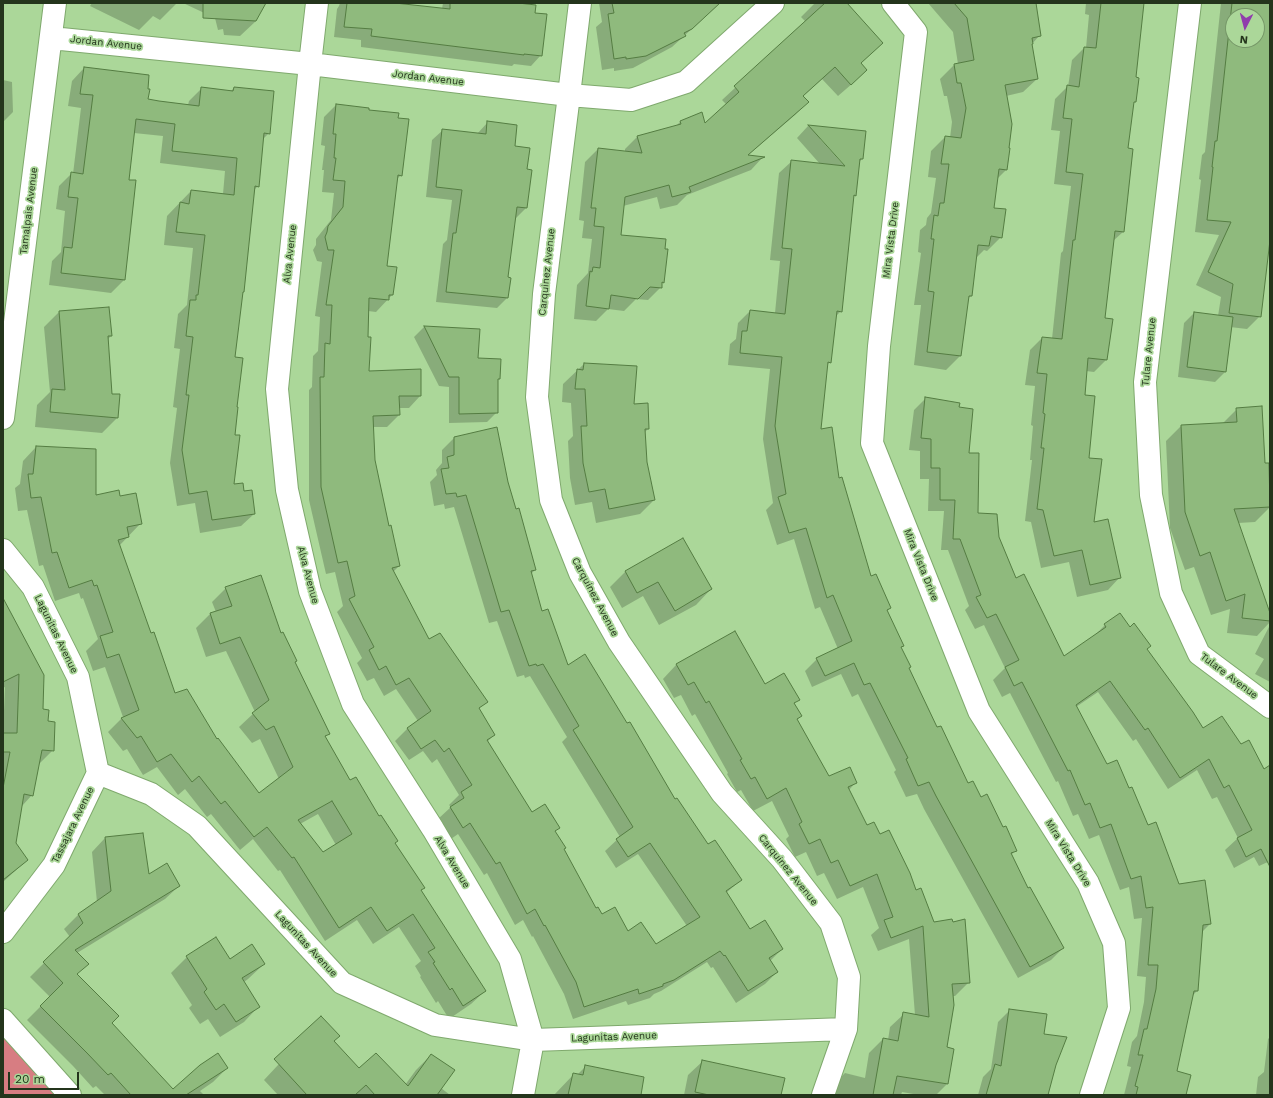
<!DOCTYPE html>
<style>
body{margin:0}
#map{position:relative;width:1273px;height:1098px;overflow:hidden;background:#abd799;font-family:"Work Sans",sans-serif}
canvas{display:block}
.frame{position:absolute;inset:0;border:4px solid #24351c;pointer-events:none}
.north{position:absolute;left:1225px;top:8px;width:40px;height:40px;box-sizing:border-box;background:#abd799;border:1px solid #759667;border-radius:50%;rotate:186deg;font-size:11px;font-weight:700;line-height:16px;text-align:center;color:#24351c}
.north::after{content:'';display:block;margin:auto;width:14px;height:18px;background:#903dac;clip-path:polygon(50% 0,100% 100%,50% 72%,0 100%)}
.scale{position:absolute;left:8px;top:1072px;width:71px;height:18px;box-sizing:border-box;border:2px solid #24351c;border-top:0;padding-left:5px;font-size:12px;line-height:14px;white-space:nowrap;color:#24351c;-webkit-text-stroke:3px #abd799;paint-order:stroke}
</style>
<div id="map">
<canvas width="1273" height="1098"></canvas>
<div class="frame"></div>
<div class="north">N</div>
<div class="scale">20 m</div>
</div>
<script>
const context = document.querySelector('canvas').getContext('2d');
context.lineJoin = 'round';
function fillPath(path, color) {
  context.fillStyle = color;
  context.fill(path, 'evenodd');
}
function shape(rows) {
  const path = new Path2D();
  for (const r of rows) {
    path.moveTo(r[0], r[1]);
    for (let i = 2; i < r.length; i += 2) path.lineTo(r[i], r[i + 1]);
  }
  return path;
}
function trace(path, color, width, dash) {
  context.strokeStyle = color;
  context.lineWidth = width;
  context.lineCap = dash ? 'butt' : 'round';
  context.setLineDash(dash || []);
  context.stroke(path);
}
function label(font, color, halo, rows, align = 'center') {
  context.font = font + ' "Work Sans",sans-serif';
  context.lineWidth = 3.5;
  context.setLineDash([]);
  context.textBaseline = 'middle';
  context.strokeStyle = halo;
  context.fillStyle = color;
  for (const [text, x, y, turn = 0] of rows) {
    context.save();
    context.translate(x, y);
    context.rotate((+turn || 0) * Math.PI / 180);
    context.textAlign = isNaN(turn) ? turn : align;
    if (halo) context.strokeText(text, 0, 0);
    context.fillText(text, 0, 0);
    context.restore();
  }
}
fillPath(shape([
 [3,1035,56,1095,3,1095]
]), '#d77d82');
fillPath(shape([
 [92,3,177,3,160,20,153,16,139,30,90,6],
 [183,3,265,3,256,21,240,36,224,35,223,29,218,30,215,18],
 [340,3,389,3,442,9,443,3,518,3,534,14,541,55,531,66,514,64,512,66,361,47,361,40,334,37,337,9,339,6],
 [599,3,720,3,672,47,633,68,614,71,614,68,602,70,596,27,602,22],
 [815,3,846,3,882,43,860,64,853,83,838,96,822,79,802,97,807,102,795,115,747,156,762,158,751,170,687,195,677,205,660,209,657,197,623,206,620,236,663,282,661,285,661,287,648,300,636,299,624,311,608,309,596,321,574,319,577,285,588,273,592,239,582,238,584,221,579,220,585,162,598,149,625,152,625,149,638,136,676,126,680,122,701,114,705,125,727,105,722,100,806,22,801,17],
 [928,3,1025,3,1040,35,1031,45,1037,79,1023,92,1006,96,1006,170,997,179,993,209,1001,237,987,251,984,250,975,259,971,296,967,299,960,356,946,370,914,365,921,305,914,305,921,253,918,252,920,230,926,225,927,218,931,213,936,178,928,177,931,151,945,137,950,138,952,122,947,96,944,96,940,79,954,65,958,64,953,32],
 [1086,3,1143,3,1135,78,1135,101,1132,104,1127,149,1123,232,1113,241,1103,319,1106,360,1094,372,1086,371,1083,396,1093,524,1120,577,1108,590,1077,597,1069,562,1041,568,1031,522,1025,521,1032,460,1030,460,1033,426,1031,425,1035,386,1025,385,1030,350,1042,338,1052,339,1061,253,1063,251,1071,186,1054,184,1060,131,1051,130,1055,99,1067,87,1068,87,1072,60,1084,48,1086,48,1089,15,1085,14],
 [1221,3,1270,3,1270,230,1260,316,1247,329,1230,327,1225,372,1215,382,1178,377,1184,323,1194,313,1218,316,1221,297,1196,285,1219,235,1195,232,1201,180,1199,179,1202,155,1205,152],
 [1233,16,1257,16,1257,40,1233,40],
 [84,68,147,100,188,105,189,101,202,88,230,92,234,88,269,133,262,140,258,186,254,190,234,358,236,408,233,485,243,493,254,514,241,526,200,533,195,503,177,506,170,463,177,408,173,407,180,349,174,348,178,314,187,305,193,248,164,245,167,216,191,191,223,194,225,171,160,163,163,136,134,133,128,180,134,181,124,280,111,293,49,285,52,261,61,252,65,211,56,209,59,186,71,174,73,174,81,108,68,106,72,81],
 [3,80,12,82,13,112,3,122],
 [336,105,401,175,396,180,386,267,392,295,376,312,368,311,368,372,420,396,409,408,399,408,399,415,387,427,373,427,374,460,389,527,399,566,393,572,429,640,486,701,478,709,494,735,487,742,531,814,554,832,596,910,602,916,628,933,656,946,687,926,638,854,616,868,605,851,620,837,562,742,567,737,530,676,525,678,524,675,517,677,497,621,489,623,454,507,445,509,444,504,434,506,430,482,437,475,436,470,442,463,442,450,454,438,507,482,535,570,531,574,542,612,567,666,674,801,708,846,741,880,726,893,750,931,782,949,770,961,777,972,765,984,736,1003,713,967,711,968,707,962,661,991,654,994,650,998,628,1005,626,1001,573,1019,564,994,533,936,532,937,523,920,515,925,487,873,484,875,458,834,451,839,438,819,451,807,449,805,459,795,437,759,432,763,423,751,409,760,395,741,407,729,418,721,396,689,384,696,374,678,367,681,357,663,362,658,337,612,343,606,335,572,326,574,309,500,309,390,312,387,313,356,318,351,320,317,315,316,322,262,317,261,313,250,316,245,316,239,331,220,334,193,322,192,324,170,322,170,325,146,321,145,324,117],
 [488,122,526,170,526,208,516,218,514,218,507,278,507,298,497,308,436,302,443,244,447,240,452,200,426,197,432,140,443,130,477,134],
 [808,126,865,132,862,159,859,162,855,195,853,198,841,311,835,317,830,362,826,366,820,430,838,479,870,577,890,608,886,612,903,646,900,648,908,669,937,729,967,784,980,799,1016,850,1011,855,1027,890,1063,948,1051,960,1018,978,924,809,917,794,906,797,894,772,896,770,858,694,852,697,841,674,812,687,805,671,817,659,838,649,820,607,815,609,794,539,777,545,766,510,773,503,763,439,770,369,728,365,730,344,736,339,738,323,750,311,775,313,780,261,770,260,779,173,792,161,820,164,797,138],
 [820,139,823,139,849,169,848,170],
 [59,312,111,336,107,340,111,395,117,418,102,433,35,427,37,405,50,392,44,327],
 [424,327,479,330,477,359,499,378,497,380,497,412,487,422,449,423,449,387,439,386,414,337],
 [584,364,633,405,648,429,644,433,646,462,654,500,640,514,596,523,592,502,575,505,570,478,568,441,573,436,571,403,562,402,563,384],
 [926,398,958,408,968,454,977,514,998,537,1016,579,1064,658,1093,637,1105,625,1129,628,1150,646,1147,650,1203,729,1240,745,1263,770,1270,767,1270,861,1259,866,1254,857,1234,868,1225,850,1238,838,1217,797,1212,799,1197,770,1168,789,1136,739,1133,741,1098,692,1076,707,1107,765,1128,789,1178,885,1210,924,1202,932,1197,991,1192,996,1176,1072,1184,1095,1124,1095,1131,1067,1127,1066,1132,1042,1137,1036,1144,1002,1146,977,1137,976,1142,918,1134,919,1129,887,1120,890,1099,835,1089,839,1078,814,1073,816,1058,781,1056,782,1010,693,1002,697,993,680,1005,668,984,625,975,629,965,610,969,606,948,550,941,550,944,511,928,511,929,479,920,479,920,451,909,450,914,410],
 [1237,409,1264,464,1268,464,1270,507,1255,522,1238,523,1270,616,1270,622,1257,636,1227,633,1230,609,1211,615,1194,567,1185,570,1170,528,1166,441,1181,426,1222,424],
 [36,447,95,496,120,497,141,523,119,546,150,634,175,695,217,740,258,795,279,779,260,739,252,743,239,727,255,712,226,651,206,657,196,628,210,614,216,612,212,602,226,588,280,634,329,733,324,738,350,782,394,844,420,891,485,991,471,1004,449,1019,438,1001,436,1003,420,977,421,976,415,966,421,961,399,927,373,944,357,920,325,941,280,870,278,871,253,839,240,850,211,814,207,817,185,789,178,795,157,767,143,775,127,749,123,751,108,732,123,717,105,667,93,671,86,651,98,639,83,598,81,599,79,593,55,601,43,565,39,566,27,510,18,511,15,488,20,484,23,461],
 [318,814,336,845,323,854,300,824],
 [683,539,711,589,696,605,659,625,643,596,622,608,610,587,625,572],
 [3,600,47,722,53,750,38,765,32,795,22,806,15,843,27,860,3,882,3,734,5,687,3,688],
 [1270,625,1270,682,1255,674,1264,659,1255,654],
 [734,632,765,685,798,699,794,704,801,716,797,720,829,777,856,782,849,790,866,827,880,836,916,891,933,923,969,982,955,996,952,996,945,1048,947,1084,936,1095,919,1095,902,1092,901,1095,828,1095,831,1087,845,1073,865,1078,869,1053,883,1039,888,1040,890,1027,904,1014,915,1015,909,939,878,951,871,935,879,928,863,887,837,899,824,873,817,876,806,852,795,857,786,839,789,836,772,801,753,811,741,790,737,792,727,774,728,773,695,714,692,716,681,695,674,698,663,679,676,665],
 [105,838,148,876,179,886,165,899,77,953,76,974,110,1023,172,1091,227,1068,213,1082,200,1091,204,1095,105,1095,96,1086,93,1088,73,1066,27,1020,50,997,30,977,70,937,64,929,78,915,97,902,92,852],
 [216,938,229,960,264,964,248,979,244,982,259,1006,244,1022,220,1037,208,1019,200,1024,189,1008,192,1005,171,973,187,957],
 [1010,1010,1043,1035,1055,1065,1047,1095,978,1095,983,1077,991,1069,998,1022],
 [307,1034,333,1041,359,1069,405,1085,416,1070,431,1055,441,1088,450,1095,278,1095,264,1080],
 [1270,1037,1270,1095,1256,1095,1258,1077,1264,1072,1268,1039],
 [703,1061,780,1095,684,1095,688,1075],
 [586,1066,640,1095,554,1095,574,1074,577,1075]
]), '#0003');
const building = shape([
 [203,3,266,3,256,21,203,18,203,3],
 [347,3,395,3,450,9,450,3,518,3,536,5,535,13,547,14,542,56,524,54,524,55,371,36,372,29,344,27,347,3],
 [612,3,720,3,692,29,684,33,686,36,646,56,626,59,626,57,614,59,608,14,614,13,612,3],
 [825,3,847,3,883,43,861,63,867,70,851,85,835,67,803,96,809,102,748,155,765,157,689,187,691,192,672,197,669,185,625,197,621,235,666,239,665,249,668,249,664,283,662,282,662,288,650,287,638,299,611,295,609,309,586,306,590,271,592,272,593,267,600,268,604,227,594,226,596,208,591,208,598,148,642,153,637,136,681,124,680,121,702,112,705,123,739,92,734,86,825,3],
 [954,3,1036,3,1041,36,1032,38,1033,44,1032,44,1038,79,1005,85,1012,124,1009,148,1010,148,1007,170,999,169,994,208,1006,209,1002,238,991,236,989,246,978,245,972,296,969,296,961,356,927,352,934,292,928,291,934,239,931,239,934,215,938,216,940,203,944,203,949,164,941,164,945,136,961,138,966,108,961,83,957,83,954,64,974,60,967,18,954,3],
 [1101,3,1144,3,1136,77,1139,78,1136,102,1134,102,1128,148,1133,149,1124,232,1115,231,1105,318,1113,319,1107,360,1088,358,1085,395,1095,396,1089,458,1102,459,1094,522,1108,519,1121,578,1090,585,1082,550,1054,556,1043,510,1037,509,1044,448,1041,448,1045,414,1043,413,1047,374,1037,373,1042,337,1062,339,1073,240,1075,240,1083,174,1066,172,1072,119,1063,118,1067,85,1079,87,1084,47,1096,48,1101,3],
 [1232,3,1270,3,1270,240,1261,317,1229,313,1233,284,1208,272,1231,222,1207,220,1213,167,1212,167,1215,141,1217,141,1232,3],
 [1233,16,1257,16,1257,40,1233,40,1233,16],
 [84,67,149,75,148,89,150,89,148,99,159,101,199,106,201,87,233,91,234,87,274,91,270,134,264,133,259,187,255,186,244,292,243,292,235,357,243,358,237,407,238,407,235,435,240,435,234,484,243,483,244,491,252,490,255,514,212,520,207,491,189,494,182,450,189,395,186,395,193,337,186,336,190,300,196,300,196,295,198,295,205,235,176,232,180,202,189,204,191,190,234,195,237,158,172,151,175,124,136,119,129,180,136,180,125,280,61,273,64,247,72,248,78,198,68,197,71,172,83,174,93,95,80,94,84,67],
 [336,104,369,108,369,110,399,113,398,118,409,119,402,176,398,175,387,266,397,267,393,295,389,295,389,300,369,298,368,337,371,337,369,371,421,369,421,396,399,396,400,415,373,416,375,460,389,526,391,525,400,566,392,568,429,639,440,633,488,702,479,708,495,735,487,740,532,812,545,804,560,828,555,831,566,848,564,849,596,908,598,907,602,914,615,907,628,931,641,922,656,944,700,917,650,843,628,857,616,839,633,827,573,730,579,726,543,664,537,666,536,664,529,666,509,610,501,612,466,495,457,497,456,493,446,494,441,469,449,468,447,457,454,455,454,437,497,427,508,482,516,509,519,508,536,570,531,571,542,611,548,609,568,665,585,654,627,723,630,722,675,799,677,798,708,844,715,840,742,880,726,891,750,929,765,920,783,949,769,958,778,972,748,991,725,955,724,956,720,951,674,980,663,984,663,986,639,994,638,989,584,1007,576,982,545,925,544,926,535,909,527,914,500,862,496,864,470,823,463,828,450,807,464,798,461,792,472,785,449,748,444,752,435,740,421,749,407,728,431,711,409,678,396,685,386,666,379,670,369,650,374,647,349,599,355,596,347,561,338,563,321,487,320,377,324,377,325,343,330,344,332,305,326,305,334,250,328,250,325,237,327,232,328,226,343,207,345,181,333,180,336,158,334,158,336,134,333,134,336,104],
 [487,121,517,125,515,146,530,148,527,169,532,170,527,208,517,207,508,277,511,278,508,298,446,292,453,233,456,233,462,190,436,187,442,129,486,134,487,121],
 [808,125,866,131,863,159,860,159,856,196,854,195,842,312,837,311,831,363,828,362,821,429,832,427,839,478,842,477,871,576,876,574,891,608,887,610,904,646,901,647,911,667,909,668,937,727,941,726,968,783,973,781,981,797,987,794,1003,827,1006,826,1017,851,1011,853,1028,888,1030,887,1064,948,1030,967,936,796,929,782,918,786,906,759,908,758,870,683,864,685,854,663,825,676,816,658,852,641,833,595,827,598,806,528,789,533,778,497,786,494,775,426,782,357,740,353,742,331,747,331,750,310,785,314,792,249,782,248,791,160,845,166,808,125],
 [109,307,112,336,108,336,112,394,120,394,118,418,50,412,52,389,65,390,59,311,109,307],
 [1194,312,1233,317,1226,372,1187,367,1194,312],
 [424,326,480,329,478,358,501,359,500,379,498,379,498,413,459,414,459,377,449,377,424,326],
 [584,363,637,366,634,404,648,403,649,429,645,429,647,462,655,500,609,509,605,489,589,492,583,463,581,426,587,426,585,389,575,389,577,369,583,370,584,363],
 [925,397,960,403,959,407,973,409,969,453,979,453,978,513,997,514,999,537,1016,578,1024,574,1064,656,1106,627,1104,624,1120,613,1130,627,1134,623,1151,646,1147,649,1193,712,1203,728,1222,716,1241,744,1249,740,1264,769,1270,765,1270,867,1261,849,1246,857,1237,838,1252,830,1229,785,1224,788,1209,759,1180,778,1148,728,1145,730,1110,681,1076,705,1107,764,1117,760,1129,788,1132,787,1148,825,1156,822,1179,884,1205,880,1211,924,1203,925,1198,991,1194,991,1177,1071,1191,1075,1186,1095,1136,1095,1138,1087,1135,1086,1143,1055,1138,1055,1144,1029,1147,1029,1156,989,1158,965,1148,965,1153,907,1146,908,1141,876,1131,879,1111,824,1100,828,1090,803,1085,805,1070,770,1068,771,1022,682,1014,686,1005,667,1019,660,996,614,987,618,976,597,981,595,960,539,953,539,955,500,940,500,940,468,931,468,931,439,921,438,925,397],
 [1262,406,1265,463,1269,463,1270,507,1234,509,1270,613,1270,621,1242,618,1245,594,1226,601,1210,552,1200,556,1185,512,1181,425,1237,422,1236,408,1262,406],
 [36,446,96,449,96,495,119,490,120,496,136,493,142,524,127,527,129,537,118,540,151,633,154,632,175,693,187,689,217,739,218,738,259,793,293,767,274,726,266,730,252,713,269,700,240,637,220,644,210,613,232,606,225,587,261,575,281,633,283,632,297,661,295,662,330,734,325,736,350,780,356,777,379,816,381,815,398,841,395,843,425,888,421,890,486,991,463,1006,452,988,450,990,433,963,435,962,428,952,435,948,413,914,387,931,371,907,339,928,294,857,292,858,267,827,254,837,225,801,221,804,199,776,192,782,171,754,157,762,141,736,137,738,121,718,139,710,119,654,107,658,100,636,113,632,97,585,94,586,92,580,69,588,57,552,52,553,41,497,31,498,28,474,33,474,36,446],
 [332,801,352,834,323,852,298,820,332,801],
 [683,538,712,589,675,611,658,582,637,593,625,571,683,538],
 [3,598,44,675,43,709,49,710,48,721,55,722,54,751,42,750,33,796,24,794,16,843,28,860,3,880,3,788,10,752,3,752,3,733,17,733,19,674,3,682,3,598],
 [735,631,765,684,784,673,800,700,794,703,802,716,797,719,829,776,850,767,857,783,848,787,867,825,874,822,880,834,889,830,910,873,916,890,921,888,934,922,952,919,953,922,965,919,970,983,952,984,954,1005,947,1047,954,1049,948,1084,897,1076,893,1095,873,1095,883,1038,898,1041,903,1012,929,1017,923,926,891,938,884,920,893,917,877,874,850,886,838,860,831,863,820,839,809,844,799,824,802,822,786,788,767,799,755,777,751,779,740,760,742,759,709,701,706,703,694,682,688,685,676,664,735,631],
 [143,833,149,874,167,863,180,886,75,950,89,964,77,974,119,1016,112,1023,173,1089,200,1065,218,1053,228,1068,186,1095,131,1095,111,1073,108,1075,87,1053,40,1006,63,983,43,962,83,923,78,914,111,891,105,837,143,833],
 [216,937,230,959,252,944,265,964,242,978,260,1007,236,1022,224,1004,216,1010,204,992,207,989,186,956,216,937],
 [1009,1009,1047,1014,1044,1034,1067,1037,1056,1065,1048,1095,986,1095,995,1064,1001,1066,1009,1009],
 [321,1016,340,1036,334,1041,359,1068,376,1053,408,1086,431,1054,455,1070,437,1095,375,1095,366,1085,355,1095,307,1095,274,1059,321,1016],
 [702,1060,785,1078,781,1095,709,1095,695,1092,702,1060],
 [585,1065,644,1077,641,1095,568,1095,573,1073,583,1075,585,1065]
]);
fillPath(building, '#8fba7d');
trace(building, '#547c42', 1);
const minor = shape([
 [317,3,310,64,277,389,287,490,310,591,353,704,433,829,510,959,533,1040,523,1095],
 [580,3,569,95,544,294,537,397,551,500,580,573,619,642,722,793,782,859,831,923,849,977,846,1029,823,1095],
 [893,3,916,32,879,346,872,443,979,711,1088,883,1114,943,1119,1008,1091,1095],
 [1190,3,1145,382,1151,495,1171,593,1199,654,1270,707],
 [51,38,310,64,569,95,631,100,686,82,773,3],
 [3,418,55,3],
 [3,550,33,587,78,677,98,773,151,794,197,826,342,983,435,1025,533,1040,846,1029],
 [3,932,54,865,98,773],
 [3,1020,70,1095]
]);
trace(minor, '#7fa96d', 24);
trace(minor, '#fff', 22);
label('10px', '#24351c', '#abd799', [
 ["Jordan Avenue",106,43,6],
 ["Jordan Avenue",428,78,7],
 ["Tamalpais Avenue",29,211,-83],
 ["Mira Vista Drive",891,240,-83],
 ["Alva Avenue",290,254,-84],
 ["Carquinez Avenue",547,272,-84],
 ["Tulare Avenue",1149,352,-84],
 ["Mira Vista Drive",921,565,68],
 ["Alva Avenue",308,575,75],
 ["Carquinez Avenue",595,597,62],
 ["Lagunitas Avenue",56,634,64],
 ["Tulare Avenue",1229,676,37],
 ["Tassajara Avenue",73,825,-64],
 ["Mira Vista Drive",1068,853,58],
 ["Alva Avenue",452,862,59],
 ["Carquinez Avenue",788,870,51],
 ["Lagunitas Avenue",306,944,47],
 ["Lagunitas Avenue",614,1037,-2]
]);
</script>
